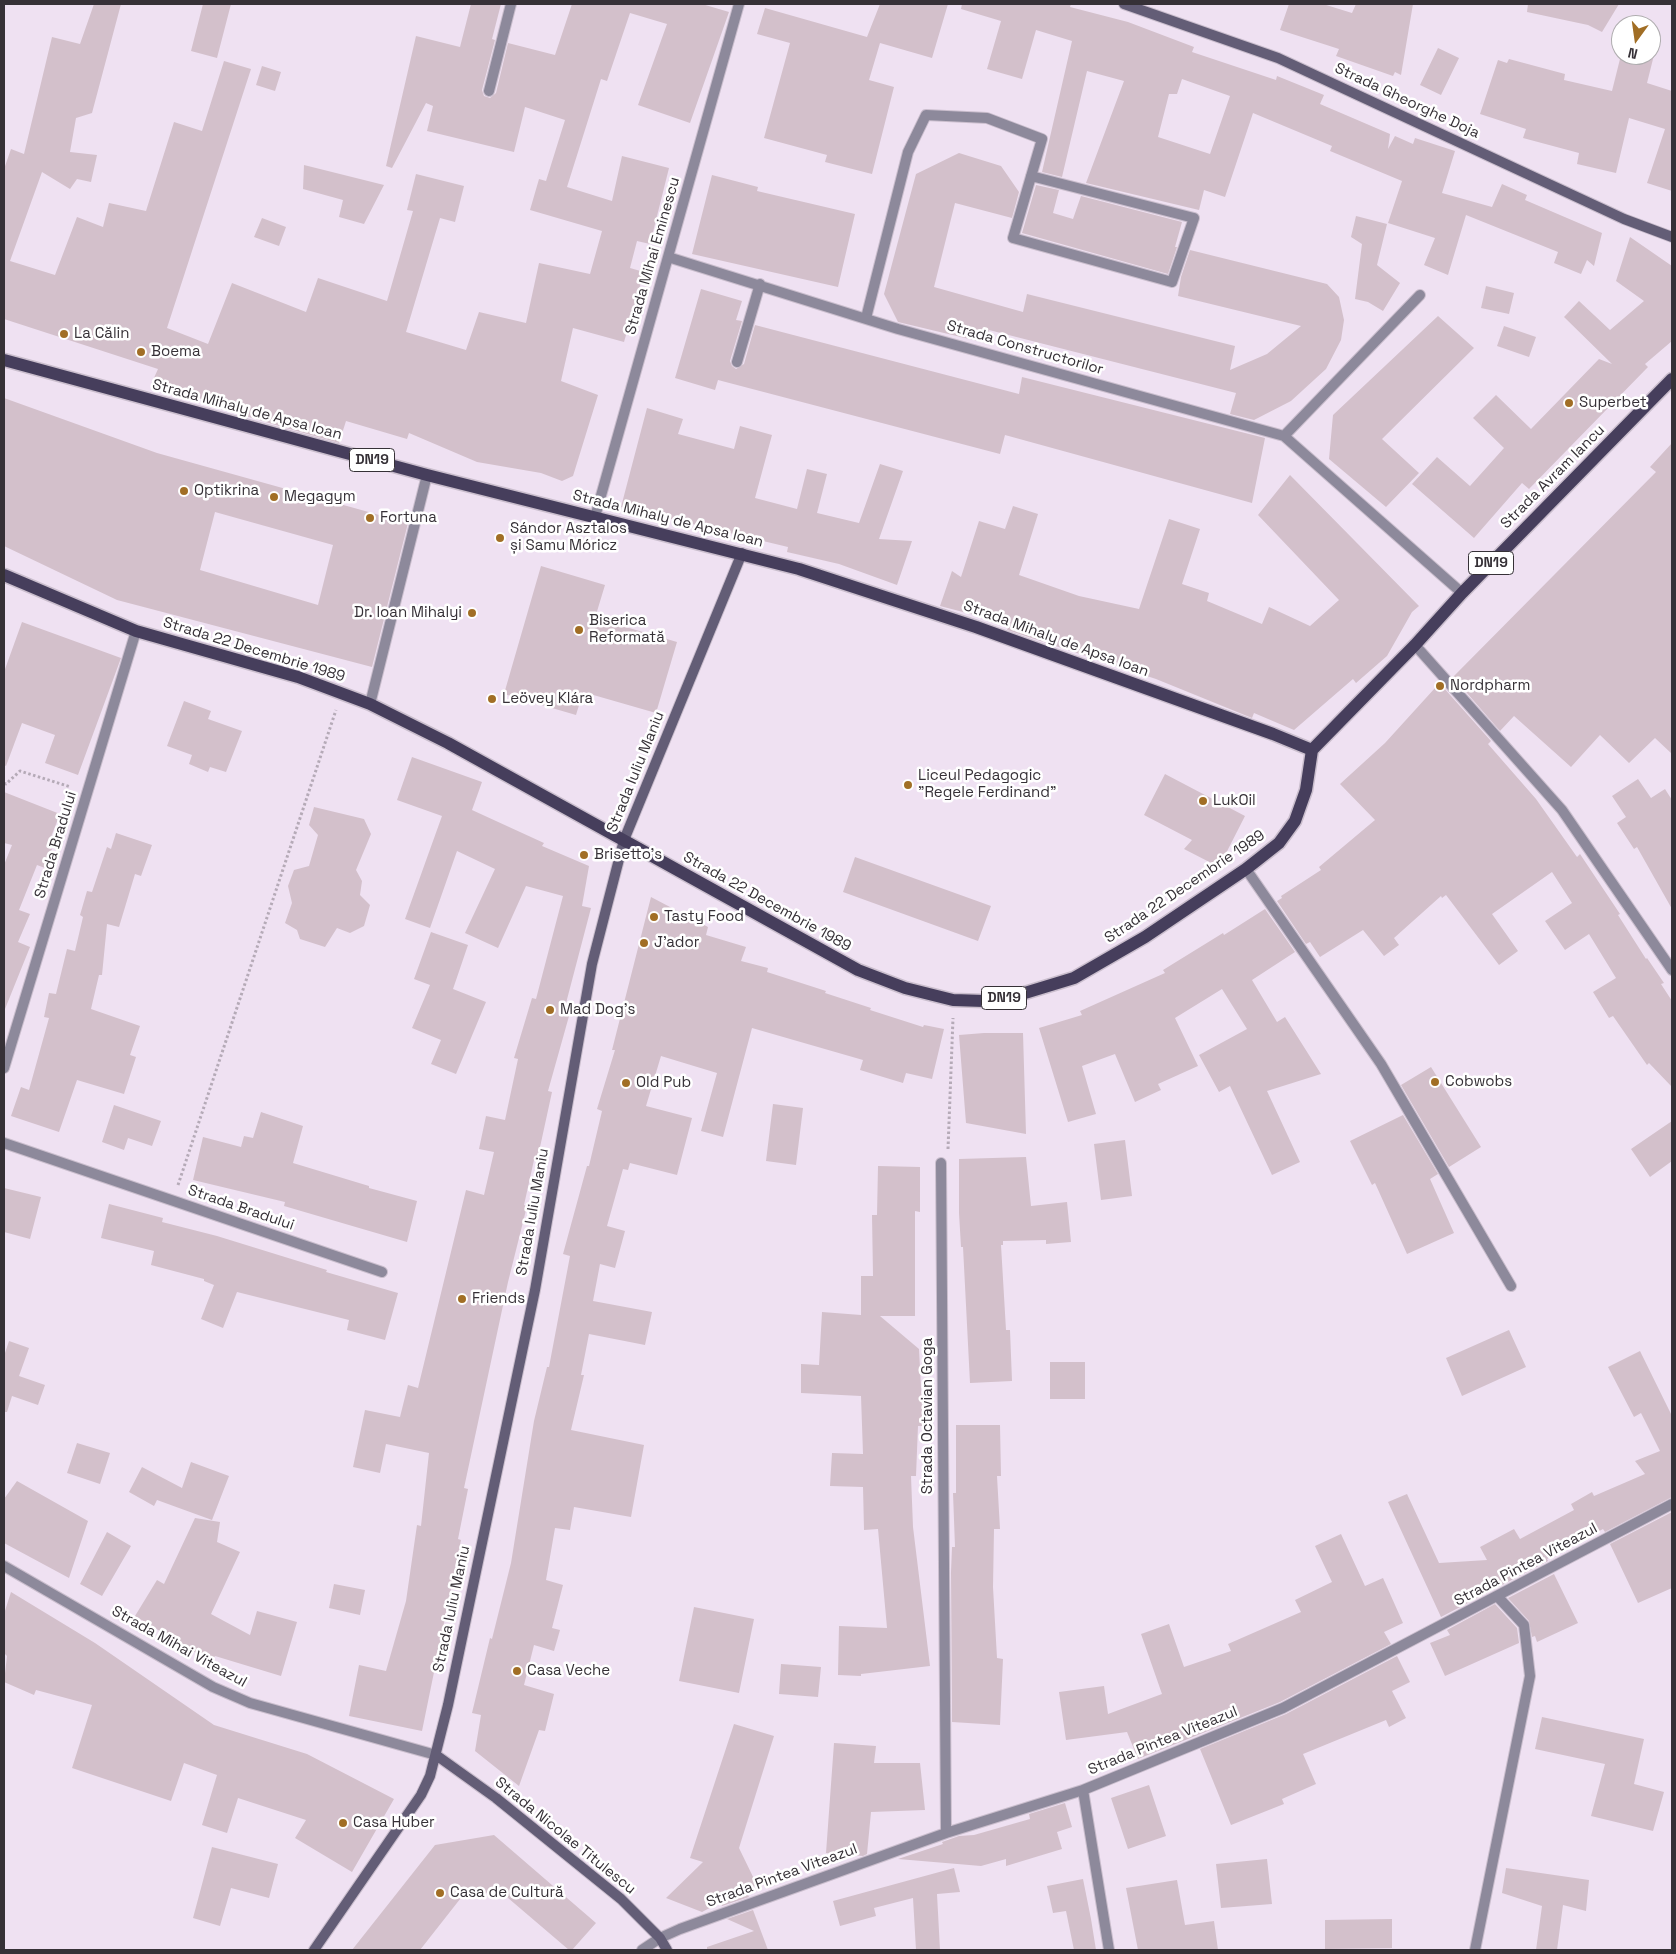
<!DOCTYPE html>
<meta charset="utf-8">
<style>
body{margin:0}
#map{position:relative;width:1676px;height:1954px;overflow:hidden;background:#efe1f2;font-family:"Space Grotesk",sans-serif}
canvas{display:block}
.frame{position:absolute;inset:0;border:5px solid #363137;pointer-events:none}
.north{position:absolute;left:1611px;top:15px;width:50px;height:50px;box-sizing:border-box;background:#fff;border:1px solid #afadaf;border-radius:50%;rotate:194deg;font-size:14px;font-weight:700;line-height:20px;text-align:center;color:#363137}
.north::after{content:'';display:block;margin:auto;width:18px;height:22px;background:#a16e25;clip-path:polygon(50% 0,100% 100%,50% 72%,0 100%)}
</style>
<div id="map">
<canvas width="1676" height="1954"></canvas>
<div class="frame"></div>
<div class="north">N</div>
</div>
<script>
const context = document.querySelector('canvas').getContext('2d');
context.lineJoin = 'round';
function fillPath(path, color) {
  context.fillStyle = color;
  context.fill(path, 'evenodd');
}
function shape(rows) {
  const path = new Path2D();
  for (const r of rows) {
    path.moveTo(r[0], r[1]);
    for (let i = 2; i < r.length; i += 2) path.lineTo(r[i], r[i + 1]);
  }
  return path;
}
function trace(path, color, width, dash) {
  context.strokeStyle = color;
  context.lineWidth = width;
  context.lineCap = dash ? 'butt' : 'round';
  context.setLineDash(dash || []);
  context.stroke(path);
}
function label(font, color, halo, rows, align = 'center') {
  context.font = font + ' "Space Grotesk",sans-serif';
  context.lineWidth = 5;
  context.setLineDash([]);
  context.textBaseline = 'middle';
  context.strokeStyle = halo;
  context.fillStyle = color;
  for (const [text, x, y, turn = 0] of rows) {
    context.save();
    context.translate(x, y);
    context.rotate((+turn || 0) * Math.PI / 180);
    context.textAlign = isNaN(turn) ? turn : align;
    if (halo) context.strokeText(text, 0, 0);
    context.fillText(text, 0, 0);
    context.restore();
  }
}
fillPath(shape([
 [94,4,121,4,92,113,76,118,70,152,97,155,91,182,77,179,70,189,42,172,10,261,55,275,77,217,103,227,109,203,146,211,174,122,202,131,224,61,251,69,167,328,208,344,232,283,306,312,318,278,387,301,413,211,407,210,416,174,464,186,455,222,440,218,406,332,466,350,479,312,526,323,539,263,590,274,602,231,530,210,539,179,546,181,565,120,525,107,514,152,427,131,433,106,426,103,392,168,386,166,416,36,460,47,471,4,501,4,492,39,495,40,482,90,484,96,490,98,496,93,508,43,555,55,572,4,702,4,729,12,690,123,638,105,667,24,630,13,607,81,601,79,567,187,612,201,622,156,669,168,650,244,637,241,630,268,644,272,624,342,573,328,561,381,598,395,573,476,562,481,541,473,477,462,409,433,407,439,346,421,339,443,286,428,242,415,153,380,158,369,4,319,4,169,11,149,24,154,52,37,80,44],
 [203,4,231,4,217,58,191,51],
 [880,4,948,4,932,58,880,43,869,80,894,87,872,174,825,162,827,155,764,138,790,43,757,34,765,8,867,37],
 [962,4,1071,4,1070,7,1128,22,1194,47,1192,52,1276,80,1277,76,1324,95,1320,104,1390,134,1388,149,1395,136,1413,144,1415,138,1455,151,1442,193,1492,207,1502,184,1527,195,1525,200,1602,233,1594,266,1587,260,1581,274,1554,263,1558,252,1466,215,1448,275,1424,265,1435,238,1388,223,1402,181,1330,151,1332,146,1253,113,1225,197,1204,190,1199,210,1086,183,1124,81,1087,71,1062,177,1042,172,1072,41,1036,30,1022,79,987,69,1001,21,961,9],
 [1182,79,1230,96,1210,154,1158,137,1169,94,1177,94],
 [1289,4,1323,4,1352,13,1356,4,1413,4,1401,75,1395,72,1393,76,1336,56,1339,49,1280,30],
 [1528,4,1619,4,1602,32,1588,25,1527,12],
 [1438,48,1459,58,1441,95,1420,85],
 [1621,55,1654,55,1647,83,1672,91,1672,191,1647,183,1665,129,1629,118,1616,173,1577,164,1579,153,1523,138,1526,129,1480,114,1498,60,1507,63,1509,59,1565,74,1564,80,1612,91],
 [262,66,281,72,275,91,256,85],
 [959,153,1001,166,1019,192,1012,218,955,203,934,287,1023,312,1027,294,1235,346,1230,370,1267,354,1301,326,1178,296,1181,277,1190,250,1327,284,1339,297,1344,320,1341,340,1326,369,1291,401,1254,420,1230,414,1236,393,989,330,986,343,898,322,884,294,916,174],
 [304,165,384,185,364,224,339,217,343,200,303,189],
 [712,175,758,187,757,191,855,214,838,287,692,254],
 [1036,185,1059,190,1053,213,1073,219,1081,196,1182,222,1175,247,1177,247,1168,274,1022,233],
 [1356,216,1387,224,1377,265,1400,283,1383,311,1368,302,1355,299,1362,244,1351,237],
 [262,218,286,227,279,246,254,237],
 [1630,237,1672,266,1672,341,1645,364,1648,367,1529,489,1522,483,1474,538,1412,484,1437,457,1470,486,1504,448,1473,418,1496,395,1531,429,1599,359,1612,364,1564,317,1579,301,1610,330,1644,301,1616,281],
 [1486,286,1514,293,1509,314,1481,308],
 [701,289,742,301,736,320,742,321,730,361,732,366,736,369,744,364,755,325,1019,394,1022,377,1265,438,1252,503,1005,435,1000,454,718,380,715,390,675,378],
 [1438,316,1474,348,1382,439,1419,473,1386,507,1329,459,1333,415],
 [1504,326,1536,337,1529,357,1497,346],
 [4,398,157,453,408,523,372,667,117,600,4,546],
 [215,512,333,545,318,605,200,570],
 [647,408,683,419,678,434,734,449,740,426,772,435,755,498,797,509,807,469,827,474,817,513,859,523,880,464,903,471,879,539,912,541,897,585,839,564,787,552,788,547,621,507],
 [1672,443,1672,754,1655,738,1629,763,1600,735,1571,767,1514,716,1500,731,1453,677,1656,472,1650,467],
 [1290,475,1419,606,1412,612,1387,656,1356,683,1353,679,1294,730,1254,713,1252,718,1156,679,1007,630,1009,624,940,606,952,571,961,577,979,521,1005,529,1013,506,1038,514,1019,575,1079,596,1139,609,1169,519,1200,529,1182,584,1209,593,1207,601,1262,624,1269,607,1310,626,1339,600,1258,515],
 [541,566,605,585,595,618,677,642,656,713,583,692,576,715,504,694],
 [22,622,121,658,78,775,45,763,55,735,22,723,6,766,4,765,4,672],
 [1443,687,1491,741,1488,744,1536,799,1577,857,1580,854,1620,914,1618,915,1646,959,1647,958,1664,983,1661,984,1672,1001,1672,1087,1649,1063,1647,1065,1613,1016,1609,1018,1593,992,1616,978,1589,934,1565,950,1545,921,1572,903,1552,872,1492,914,1518,951,1499,965,1446,895,1442,898,1441,896,1394,938,1399,945,1384,956,1363,930,1320,957,1310,942,1306,944,1277,901,1282,898,1281,896,1321,870,1319,867,1375,820,1340,784,1385,743,1435,688,1439,691],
 [184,701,211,711,208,719,242,731,226,772,210,767,208,772,189,764,192,755,167,746],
 [412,757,482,782,472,810,544,843,542,846,589,866,582,906,591,908,565,1007,571,1009,548,1091,552,1092,537,1161,534,1160,524,1205,527,1206,508,1282,464,1488,468,1489,458,1539,461,1540,422,1731,349,1716,359,1665,386,1671,406,1601,417,1525,421,1526,429,1453,386,1444,380,1473,353,1467,365,1410,400,1417,408,1385,418,1388,466,1190,484,1195,494,1152,479,1149,486,1116,505,1120,518,1059,514,1058,532,998,536,999,563,896,526,886,498,948,465,933,495,869,457,851,430,928,405,919,442,816,397,800],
 [1165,774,1245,816,1219,867,1184,849,1192,840,1144,815],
 [1638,779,1651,798,1665,789,1672,800,1672,909,1637,847,1634,849,1617,823,1626,817,1612,796],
 [4,792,60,814,47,847,52,849,45,868,37,865,19,910,30,914,18,942,30,947,5,1009,4,865,12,845,4,843],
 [314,807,364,819,371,834,356,870,362,881,360,895,370,905,364,926,350,933,337,928,325,947,300,939,297,930,285,923,292,903,288,886,294,870,309,866,318,835,309,825],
 [116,833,152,845,141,876,135,874,119,927,107,924,102,975,99,975,91,1009,140,1026,130,1055,136,1057,124,1094,77,1080,59,1132,11,1116,21,1087,29,1090,49,1018,44,1017,49,993,56,994,67,949,75,951,83,917,80,915,87,891,92,892,107,847,111,849],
 [855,857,991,906,978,941,843,892],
 [651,897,708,927,706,935,746,947,741,961,768,968,767,972,826,991,825,993,871,1008,870,1010,923,1027,924,1025,944,1029,932,1079,906,1073,903,1083,860,1070,863,1060,752,1028,723,1137,701,1131,717,1073,661,1056,646,1106,692,1118,677,1175,630,1163,628,1170,623,1169,607,1226,625,1231,615,1268,600,1264,593,1301,652,1312,645,1345,589,1334,581,1375,584,1375,571,1430,644,1445,631,1517,574,1507,570,1530,555,1528,546,1580,563,1585,552,1628,560,1630,554,1651,534,1645,524,1685,554,1694,545,1731,539,1730,519,1786,475,1751,481,1715,472,1713,490,1638,492,1639,511,1563,534,1421,547,1367,549,1367,570,1256,563,1254,587,1166,589,1166,602,1111,597,1109,615,1050,612,1050],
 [1265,909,1295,952,1252,980,1277,1022,1285,1017,1321,1074,1267,1091,1300,1162,1272,1175,1230,1086,1219,1092,1199,1055,1247,1029,1222,989,1175,1018,1198,1066,1158,1084,1161,1090,1135,1102,1115,1054,1082,1066,1096,1114,1068,1122,1039,1028,1082,1015,1080,1011,1165,973,1163,970,1223,933,1224,935],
 [431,932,468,945,453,989,486,1002,456,1074,431,1064,441,1040,412,1028,430,985,414,979],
 [984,1033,1023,1033,1026,1134,966,1123,959,1035],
 [1431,1067,1481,1147,1449,1167,1401,1085],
 [773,1104,803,1108,796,1165,766,1161],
 [114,1105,161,1121,152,1146,128,1138,124,1150,102,1142],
 [261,1112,303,1126,293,1163,369,1186,369,1188,417,1201,407,1242,284,1206,285,1202,193,1180,203,1137,241,1147,244,1136,253,1138],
 [1403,1115,1438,1174,1430,1179,1454,1233,1407,1254,1375,1183,1372,1185,1350,1141],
 [1672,1121,1672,1161,1650,1177,1631,1149],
 [1125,1140,1132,1196,1101,1200,1094,1144],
 [1026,1157,1031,1206,1067,1202,1071,1242,1046,1244,1046,1240,1003,1241,1003,1245,1001,1245,1006,1330,1010,1330,1012,1381,970,1383,963,1247,961,1247,959,1213,959,1159],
 [878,1166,920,1167,920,1212,915,1211,915,1316,880,1316,919,1349,923,1426,918,1426,916,1476,911,1476,913,1527,930,1666,861,1674,861,1676,838,1675,839,1626,887,1628,878,1529,864,1530,863,1487,830,1486,832,1453,863,1454,861,1396,801,1393,801,1364,819,1365,822,1312,861,1315,861,1276,873,1276,872,1215,877,1215],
 [4,1188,41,1197,30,1239,4,1232],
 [109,1204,163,1218,162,1222,217,1236,327,1270,326,1272,398,1293,385,1340,347,1330,349,1320,237,1292,223,1328,201,1319,214,1285,204,1281,204,1279,151,1265,154,1251,101,1238],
 [1509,1330,1526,1367,1462,1396,1446,1358],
 [9,1341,29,1348,19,1376,45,1385,38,1405,12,1396,7,1412,4,1412,4,1356],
 [1640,1351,1672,1416,1672,1497,1605,1532,1603,1529,1547,1559,1548,1561,1441,1617,1388,1502,1407,1494,1439,1563,1487,1560,1480,1547,1514,1529,1520,1539,1574,1510,1571,1504,1592,1492,1594,1496,1645,1474,1635,1461,1660,1451,1641,1413,1634,1417,1608,1367],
 [1050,1362,1085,1362,1085,1399,1050,1399],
 [956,1425,1000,1425,1001,1476,997,1476,1000,1529,994,1529,993,1587,997,1658,1003,1659,1000,1725,952,1722,951,1572,952,1547,955,1547,953,1493,956,1493],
 [77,1443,110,1453,100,1484,67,1473],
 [191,1462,229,1476,212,1520,157,1500,154,1506,129,1492,142,1467,182,1488],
 [17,1481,88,1521,69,1578,4,1543,4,1499],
 [1672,1512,1672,1588,1638,1603,1610,1544],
 [195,1518,220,1522,217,1542,240,1552,211,1614,250,1635,257,1611,297,1622,281,1676,215,1656,211,1662,135,1616,157,1580,164,1584],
 [107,1532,131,1546,102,1596,80,1584],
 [1341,1534,1365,1586,1383,1578,1403,1623,1384,1632,1391,1644,1280,1702,1138,1759,1127,1732,1066,1740,1059,1692,1104,1686,1108,1714,1162,1694,1141,1634,1169,1624,1184,1667,1231,1651,1228,1644,1301,1612,1295,1600,1332,1582,1315,1546],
 [1554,1574,1578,1623,1537,1642,1535,1636,1532,1637,1529,1621,1508,1598],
 [334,1584,365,1590,360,1615,329,1608],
 [11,1592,95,1643,214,1725,307,1754,394,1799,352,1872,295,1838,306,1820,238,1798,227,1833,202,1825,217,1775,184,1763,171,1801,72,1768,92,1705,36,1690,34,1695,4,1682,7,1656,4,1653,4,1614],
 [1495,1604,1517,1628,1519,1643,1445,1676,1430,1643,1450,1635,1447,1630],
 [694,1607,754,1619,739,1693,679,1681],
 [1397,1656,1410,1682,1392,1691,1406,1718,1389,1727,1386,1720,1303,1754,1316,1784,1282,1799,1284,1804,1231,1825,1200,1749,1286,1714],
 [781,1664,821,1667,818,1697,779,1694],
 [1542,1717,1644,1739,1634,1784,1664,1792,1653,1831,1591,1816,1605,1764,1535,1749],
 [734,1724,774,1736,739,1848,757,1885,746,1890,749,1897,722,1906,721,1902,702,1912,666,1898,703,1862,690,1858],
 [834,1743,876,1746,874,1763,920,1763,925,1810,871,1812,867,1854,863,1856,826,1853],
 [1149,1785,1166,1836,1128,1849,1111,1798],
 [1065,1803,1072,1827,1057,1832,1062,1849,1006,1866,1006,1859,981,1866,898,1859,943,1844,942,1842,959,1836,974,1835,1030,1819,1029,1814],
 [494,1835,596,1923,572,1950,569,1950,501,1892,464,1894,420,1950,352,1950,435,1845],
 [212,1847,278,1864,269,1898,231,1888,220,1926,193,1918],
 [1267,1859,1272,1904,1221,1908,1216,1864],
 [954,1868,960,1892,937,1894,940,1950,916,1950,913,1898,874,1908,876,1916,840,1926,833,1901],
 [1506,1868,1589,1880,1586,1911,1563,1905,1557,1950,1536,1950,1542,1906,1502,1893],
 [1083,1879,1091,1919,1096,1950,1074,1950,1066,1911,1053,1913,1047,1886],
 [1177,1880,1185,1925,1214,1921,1218,1950,1138,1950,1126,1888],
 [753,1910,768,1950,707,1950,707,1947,754,1931,727,1919],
 [1392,1919,1392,1948,1325,1949,1325,1920]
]), '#d3c0cb');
const service = shape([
 [489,91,511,4],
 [866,318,908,152,926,115,987,118,1042,139,1013,238,1172,282,1194,218,1031,176],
 [1246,869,1381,1064,1511,1286]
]);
const pedestrian = shape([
 [370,704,427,475]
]);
const minor = shape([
 [668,257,898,329,1284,436,1462,593],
 [737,362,760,284],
 [1284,436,1420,295],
 [595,517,739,4],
 [1415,645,1562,810,1672,970],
 [4,1068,136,631],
 [4,1143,382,1272],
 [941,1163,946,1833],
 [4,1566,213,1687,250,1703,436,1755],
 [1083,1790,1109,1950],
 [642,1950,660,1938,680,1929,946,1833,1083,1790,1283,1708,1672,1504],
 [1475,1950,1530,1676,1524,1625,1498,1597]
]);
const secondary = shape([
 [1124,4,1278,58,1624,219,1672,237],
 [436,1755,496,1798,621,1899,660,1938,667,1950],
 [314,1950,421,1795,430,1776,448,1705,535,1290,592,964,609,898,624,840,742,553]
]);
const primary = shape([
 [4,360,427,475,799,569,976,627,1273,734,1312,750],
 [4,575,136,631,298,677,370,704,448,743,858,970,905,988,953,1000,984,1001,1015,996,1074,978,1145,937,1246,869,1279,843,1295,821,1306,790,1312,750],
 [1312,750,1415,645,1462,593,1672,379]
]);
trace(service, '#cabecd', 12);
trace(pedestrian, '#cabecd', 12);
trace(minor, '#cabecd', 12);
trace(secondary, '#cabecd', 12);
trace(primary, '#cabecd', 15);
trace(shape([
 [4,783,6,784,20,771,71,787],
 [948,1149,953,1018],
 [178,1185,336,710]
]), '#b5aab7', 3, [2.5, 2.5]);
trace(service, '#8d899b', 10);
trace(pedestrian, '#8d899b', 10);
trace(minor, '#8d899b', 10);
trace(secondary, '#635d76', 10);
trace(primary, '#463e5c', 12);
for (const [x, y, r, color] of [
 [64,334,5,"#a16e25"],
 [141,352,5,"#a16e25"],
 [1569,403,5,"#a16e25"],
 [184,491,5,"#a16e25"],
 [274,497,5,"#a16e25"],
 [370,518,5,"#a16e25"],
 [500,538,5,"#a16e25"],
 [472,613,5,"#a16e25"],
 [579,630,5,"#a16e25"],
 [1440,686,5,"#a16e25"],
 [492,699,5,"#a16e25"],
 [908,785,5,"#a16e25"],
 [1203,801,5,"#a16e25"],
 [584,855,5,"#a16e25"],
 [654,917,5,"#a16e25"],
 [644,943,5,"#a16e25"],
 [550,1010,5,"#a16e25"],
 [1435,1082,5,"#a16e25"],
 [626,1083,5,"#a16e25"],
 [462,1299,5,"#a16e25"],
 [517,1671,5,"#a16e25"],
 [343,1823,5,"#a16e25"],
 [440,1893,5,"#a16e25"]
]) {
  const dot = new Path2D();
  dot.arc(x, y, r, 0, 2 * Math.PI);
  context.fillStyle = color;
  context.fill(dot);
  trace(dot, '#fff', 2);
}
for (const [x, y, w] of [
 [372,460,45],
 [1491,563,45],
 [1004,998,45]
]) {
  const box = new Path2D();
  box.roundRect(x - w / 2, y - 11.5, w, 23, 4);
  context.fillStyle = '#fff';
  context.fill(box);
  trace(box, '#363137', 1);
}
label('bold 14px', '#363137', null, [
 ["DN19",372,460],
 ["DN19",1491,563],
 ["DN19",1004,998]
]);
label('15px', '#363137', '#fff', [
 ["Strada Gheorghe Doja",1407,101,25],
 ["Strada Mihai Eminescu",653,256,-74],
 ["Strada Constructorilor",1025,348,16],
 ["Strada Mihaly de Apsa Ioan",247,410,15],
 ["Strada Avram Iancu",1553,477,-45],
 ["Strada Mihaly de Apsa Ioan",668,519,14],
 ["Strada Mihaly de Apsa Ioan",1056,639,20],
 ["Strada 22 Decembrie 1989",254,650,17],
 ["Strada Iuliu Maniu",636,772,-68],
 ["Strada Bradului",56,845,-73],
 ["Strada 22 Decembrie 1989",1185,887,-34],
 ["Strada 22 Decembrie 1989",767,902,29],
 ["Strada Bradului",241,1208,19],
 ["Strada Iuliu Maniu",533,1212,-80],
 ["Strada Octavian Goga",928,1416,-90],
 ["Strada Pintea Viteazul",1526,1565,-28],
 ["Strada Iuliu Maniu",452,1609,-78],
 ["Strada Mihai Viteazul",179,1647,29],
 ["Strada Pintea Viteazul",1163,1741,-22],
 ["Strada Nicolae Titulescu",565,1836,39],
 ["Strada Pintea Viteazul",782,1876,-20]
]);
label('15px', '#363137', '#fff', [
 ["La Călin",74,334],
 ["Boema",151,352],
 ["Superbet",1579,403],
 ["Optikrina",194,491],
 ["Megagym",284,497],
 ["Fortuna",380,518],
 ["Sándor Asztalos",510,529],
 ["și Samu Móricz",510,546],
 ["Dr. Ioan Mihalyi",462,613,"right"],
 ["Biserica",589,621],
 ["Reformată",589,638],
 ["Nordpharm",1450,686],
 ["Leövey Klára",502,699],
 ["Liceul Pedagogic",918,776],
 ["\"Regele Ferdinand\"",918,793],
 ["LukOil",1213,801],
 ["Brisetto's",594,855],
 ["Tasty Food",664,917],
 ["J'ador",654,943],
 ["Mad Dog's",560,1010],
 ["Cobwobs",1445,1082],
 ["Old Pub",636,1083],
 ["Friends",472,1299],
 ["Casa Veche",527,1671],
 ["Casa Huber",353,1823],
 ["Casa de Cultură",450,1893]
], 'left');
</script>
